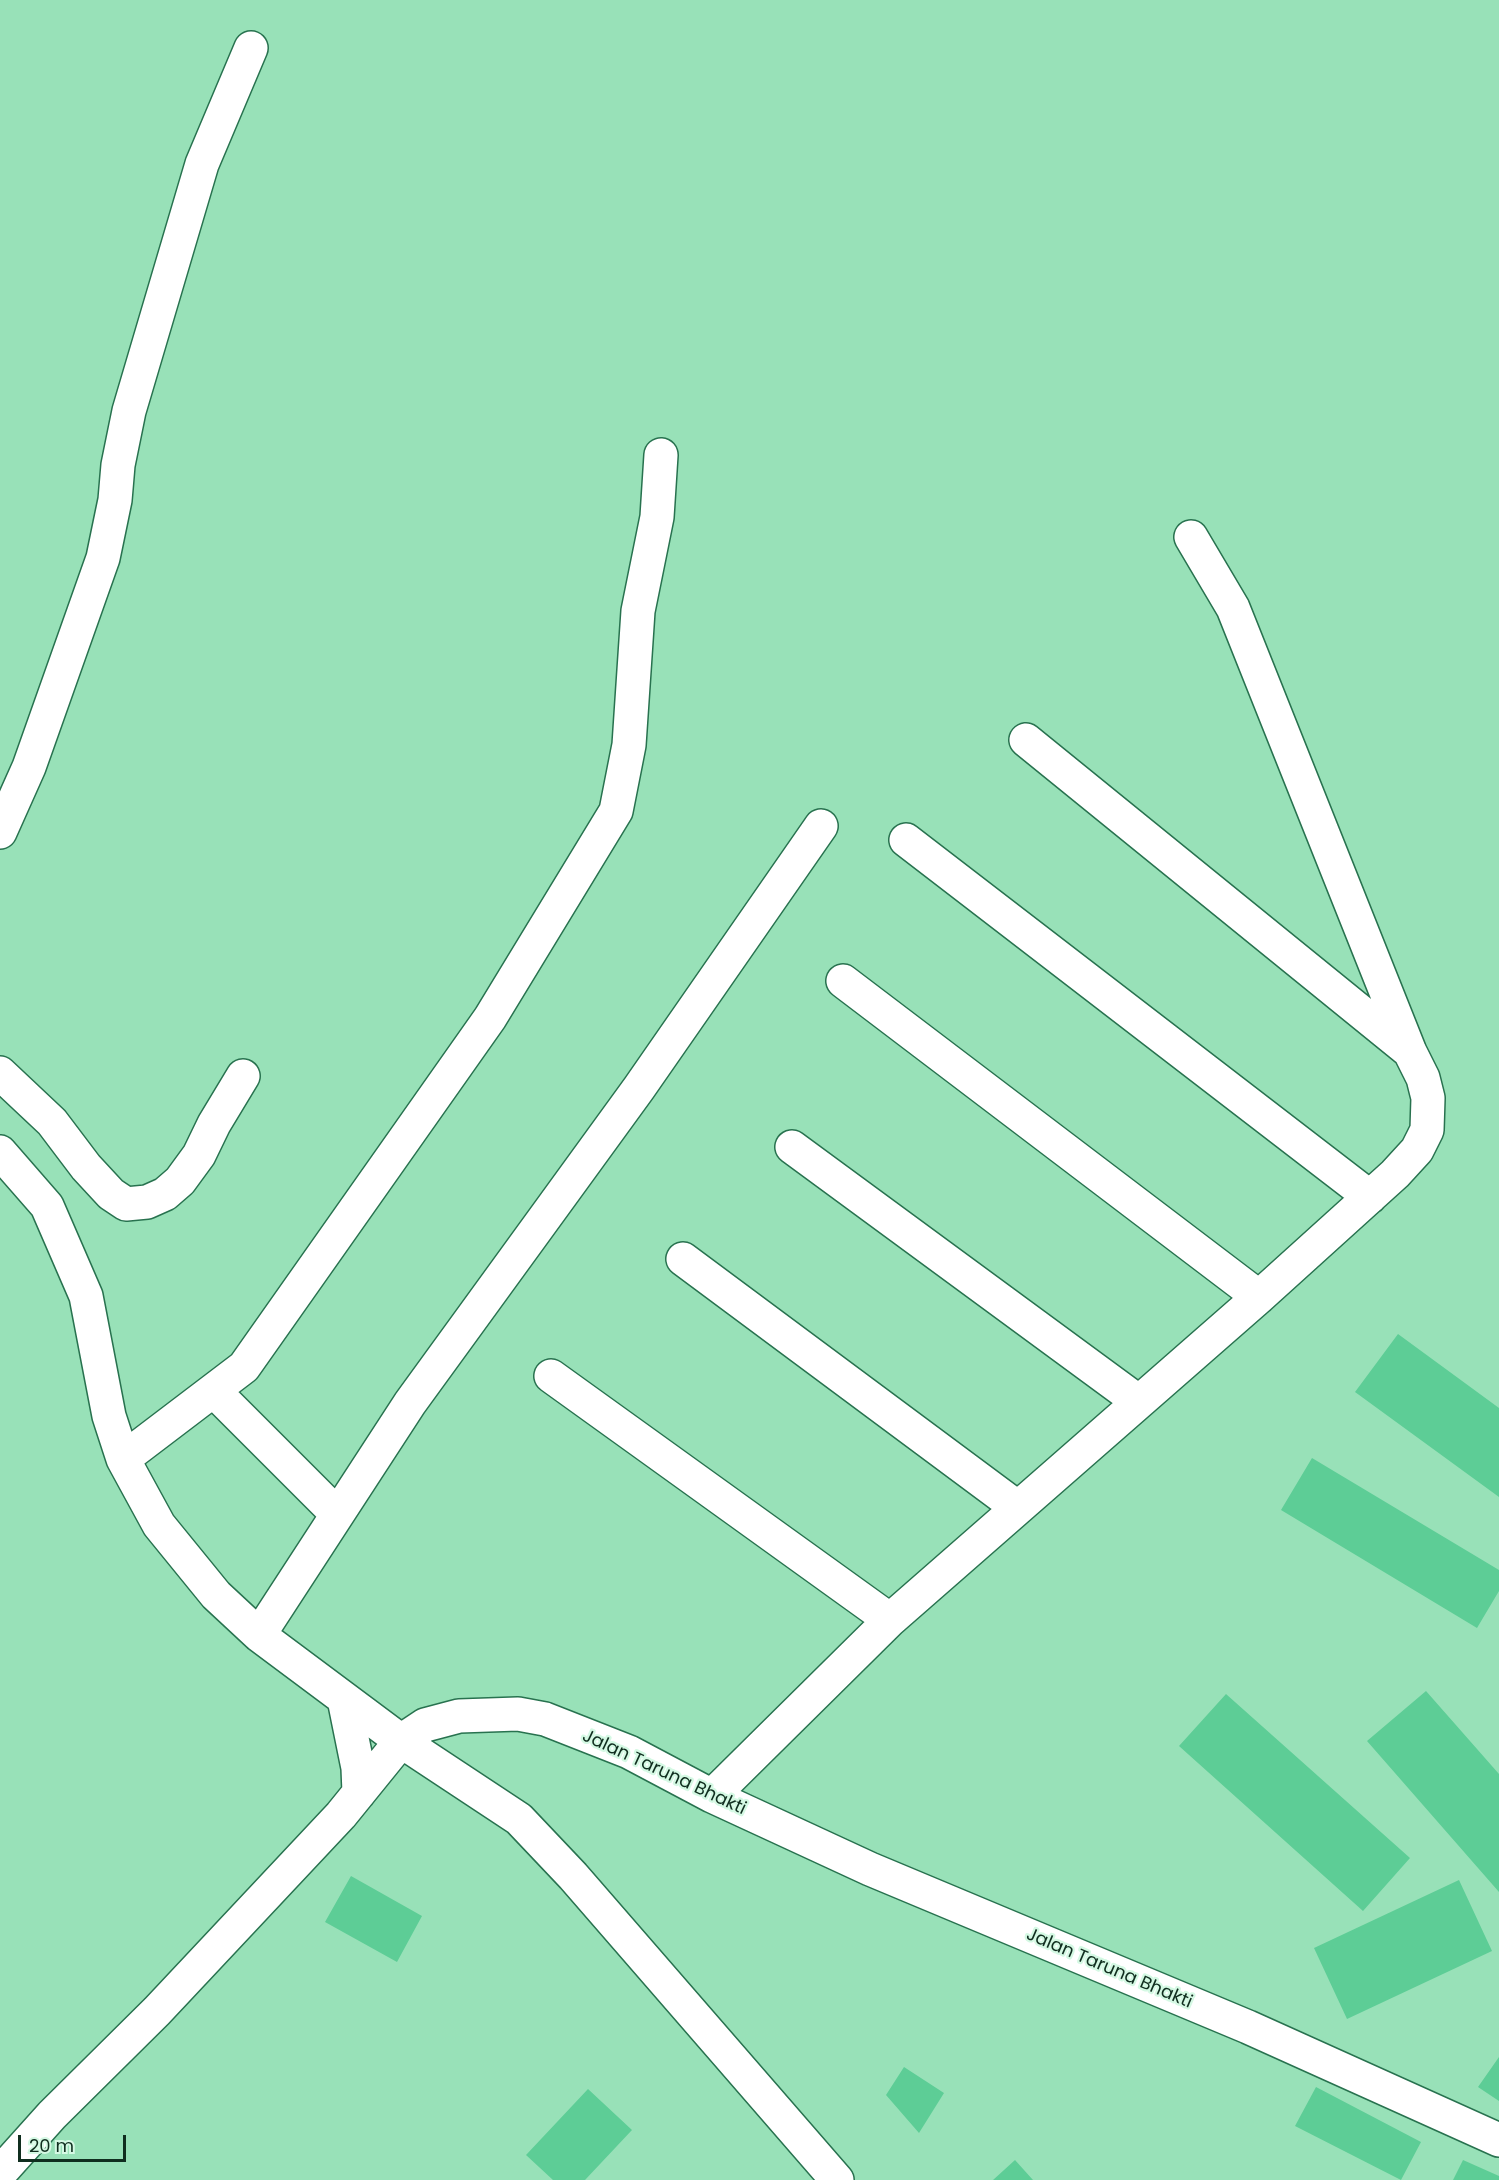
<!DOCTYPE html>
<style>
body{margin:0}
#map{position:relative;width:1499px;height:2180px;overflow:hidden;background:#98e1b8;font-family:Poppins,sans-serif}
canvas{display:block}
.scale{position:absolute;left:18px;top:2135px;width:108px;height:27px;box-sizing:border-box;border:3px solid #102e1f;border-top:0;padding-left:8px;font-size:18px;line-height:21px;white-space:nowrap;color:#102e1f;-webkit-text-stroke:4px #d5f9e4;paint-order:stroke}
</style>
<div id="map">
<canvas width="1499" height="2180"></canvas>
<div class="scale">20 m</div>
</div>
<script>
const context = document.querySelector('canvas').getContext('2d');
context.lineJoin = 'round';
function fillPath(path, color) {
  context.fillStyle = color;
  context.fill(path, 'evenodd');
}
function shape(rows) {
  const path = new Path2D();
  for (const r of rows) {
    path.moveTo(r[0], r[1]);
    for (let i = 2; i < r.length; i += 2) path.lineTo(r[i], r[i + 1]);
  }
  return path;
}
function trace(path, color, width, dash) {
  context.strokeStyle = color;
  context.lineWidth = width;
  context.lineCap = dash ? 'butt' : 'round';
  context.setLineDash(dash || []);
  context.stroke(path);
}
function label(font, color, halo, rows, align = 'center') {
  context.font = font + ' Poppins,sans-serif';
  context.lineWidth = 4.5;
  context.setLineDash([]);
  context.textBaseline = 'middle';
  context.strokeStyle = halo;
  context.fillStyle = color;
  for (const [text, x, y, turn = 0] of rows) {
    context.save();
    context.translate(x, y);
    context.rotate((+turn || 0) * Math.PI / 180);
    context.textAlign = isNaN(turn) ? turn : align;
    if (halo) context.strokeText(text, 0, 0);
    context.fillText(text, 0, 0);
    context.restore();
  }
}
fillPath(shape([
 [1398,1334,1499,1408,1499,1497,1355,1392],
 [1312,1458,1499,1570,1499,1591,1477,1628,1281,1510],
 [1426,1691,1499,1774,1499,1892,1367,1741],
 [1226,1694,1410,1858,1363,1911,1179,1746],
 [351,1876,422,1916,397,1962,325,1922],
 [1459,1880,1492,1951,1347,2019,1314,1948],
 [1499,2057,1499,2101,1478,2087],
 [904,2067,944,2093,919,2133,886,2095],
 [1316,2087,1421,2142,1401,2180,1295,2126],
 [588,2089,632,2130,585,2180,553,2180,526,2155],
 [1015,2160,1033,2180,993,2180],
 [1463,2160,1499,2176,1499,2180,1453,2180]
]), '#5dcd96');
const minor = shape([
 [1026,740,1409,1051],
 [0,832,29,767,103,558,115,500,118,465,129,411,202,164,251,48],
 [906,840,1370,1197],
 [843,981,1259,1297],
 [0,1073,52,1122,86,1167,111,1194,126,1204,147,1202,165,1194,180,1181,199,1155,214,1124,243,1076],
 [792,1147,1139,1402],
 [0,1152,47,1206,86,1296,109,1416,123,1459,159,1525,216,1595,259,1635,401,1741,425,1725,459,1716,518,1714,545,1719,629,1752,712,1796,870,1869,1248,2027,1499,2140],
 [683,1259,1018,1508],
 [551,1376,890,1620],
 [214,1391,337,1514],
 [123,1459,244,1367,490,1018,616,811,629,745,638,611,657,517,661,455],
 [259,1635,410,1403,639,1088,821,826],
 [344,1699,358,1768,359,1793],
 [712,1796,890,1620,1259,1297,1395,1174,1417,1150,1427,1130,1428,1098,1423,1078,1410,1052,1233,608,1191,537],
 [0,2173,52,2115,157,2011,341,1815,401,1741,519,1819,573,1876,837,2180]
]);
trace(minor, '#28724f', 36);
trace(minor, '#fff', 33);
label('18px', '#102e1f', '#d5f9e4', [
 ["Jalan Taruna Bhakti",664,1773,25],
 ["Jalan Taruna Bhakti",1109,1969,23]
]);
</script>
